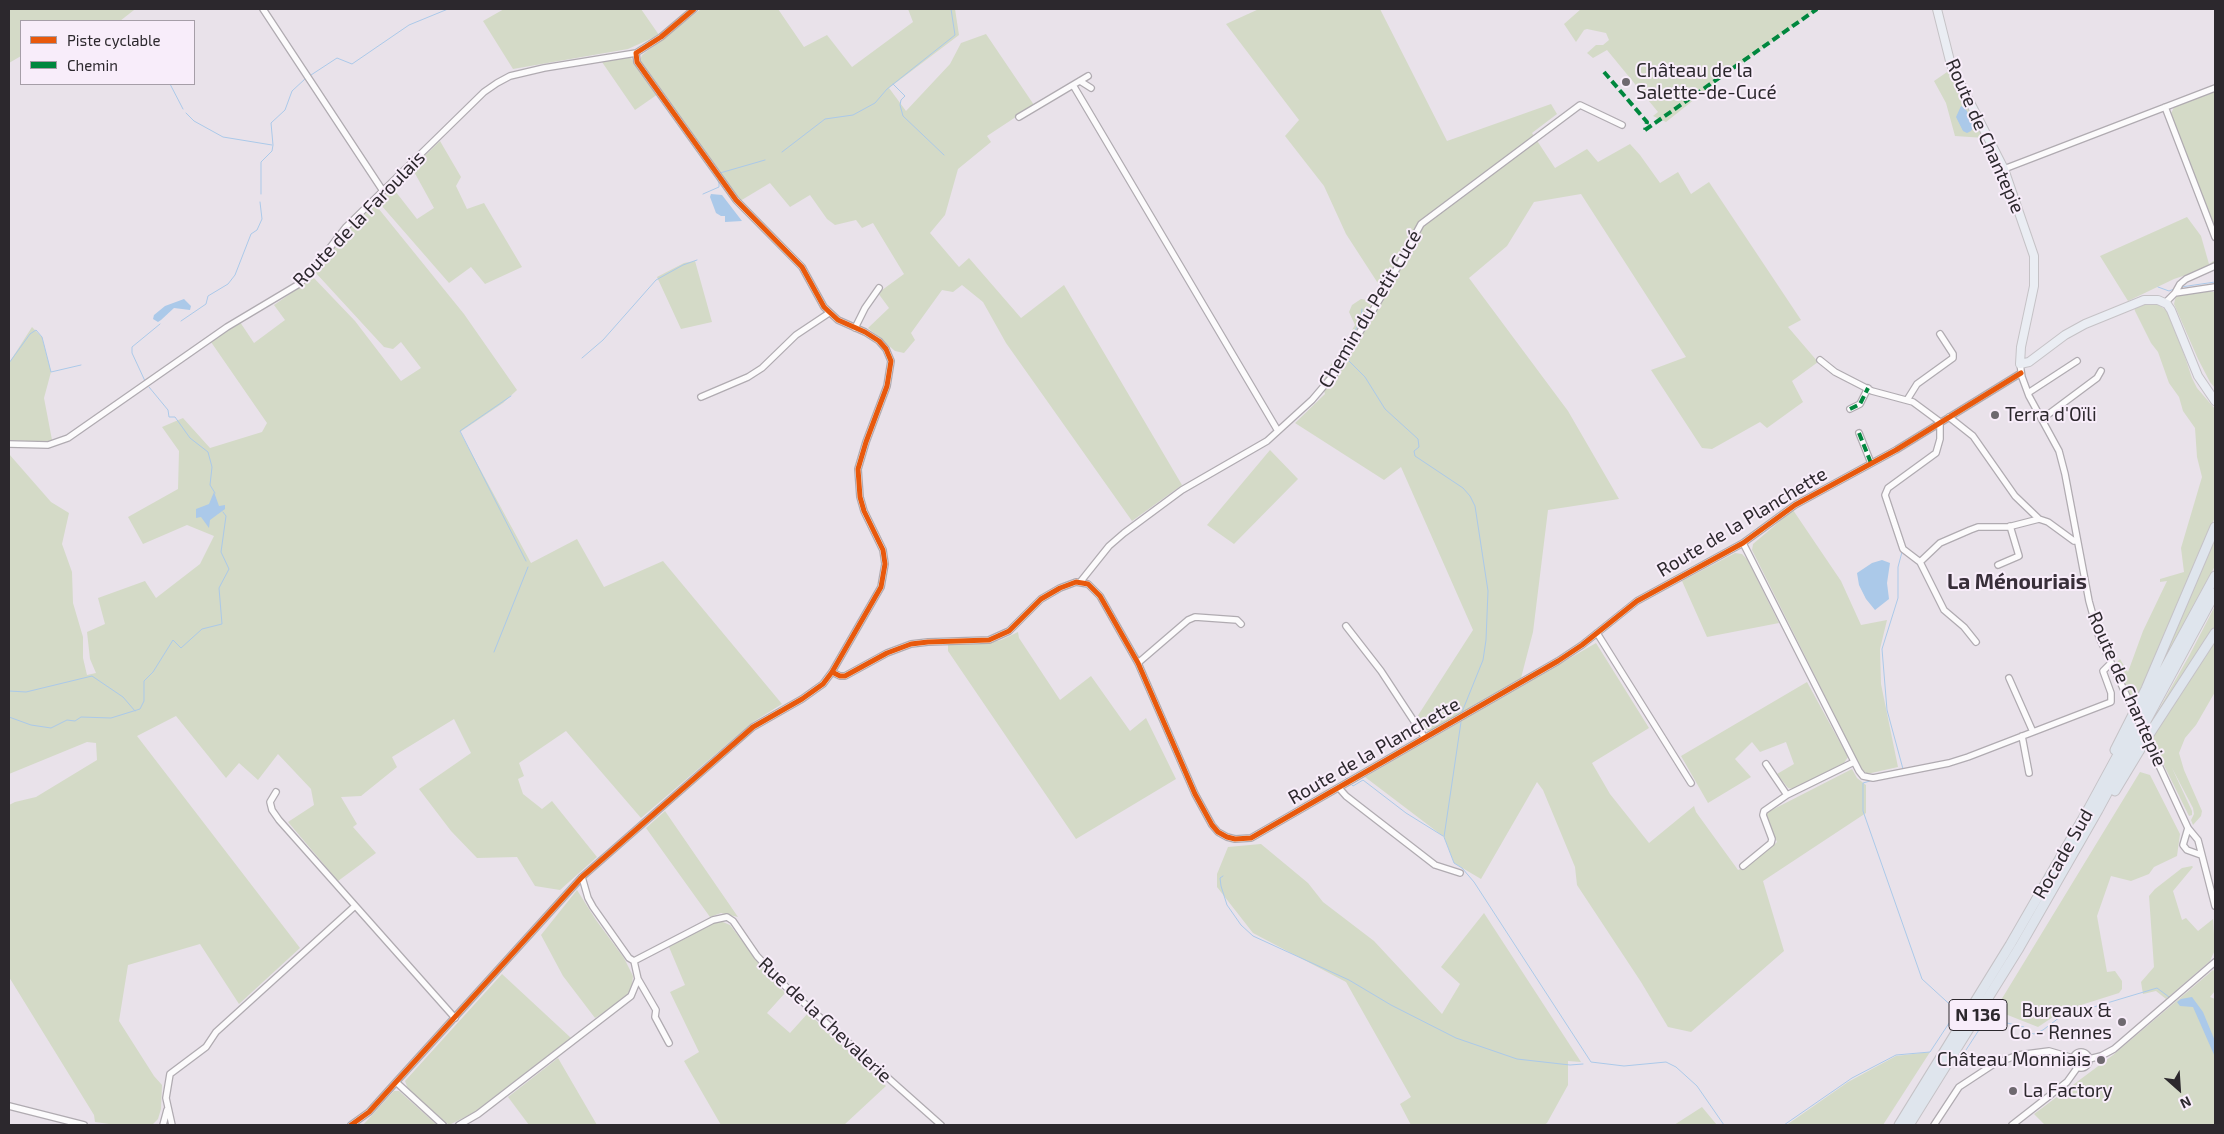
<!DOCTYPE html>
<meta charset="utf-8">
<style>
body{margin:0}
#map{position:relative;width:2224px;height:1134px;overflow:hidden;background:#e9e2ea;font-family:"Exo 2",sans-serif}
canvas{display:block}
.frame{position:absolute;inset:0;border:10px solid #2c282d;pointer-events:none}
.legend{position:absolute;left:20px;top:20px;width:175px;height:65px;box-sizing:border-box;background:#f8edfa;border:1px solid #a69ea8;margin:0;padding:6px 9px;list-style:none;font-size:15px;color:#2c282d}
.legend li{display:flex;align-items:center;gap:10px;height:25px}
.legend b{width:25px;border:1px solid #a69ea8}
.north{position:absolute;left:2154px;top:1064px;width:50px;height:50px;-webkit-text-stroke:4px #f8edfa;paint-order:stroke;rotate:154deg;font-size:14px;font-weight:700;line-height:20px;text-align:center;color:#2c282d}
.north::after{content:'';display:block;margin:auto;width:18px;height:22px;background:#2c282d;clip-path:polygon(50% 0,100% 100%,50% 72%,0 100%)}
</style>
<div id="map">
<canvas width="2224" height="1134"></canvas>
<div class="frame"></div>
<ul class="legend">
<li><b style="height:6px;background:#e8590c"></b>Piste cyclable</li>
<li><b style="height:6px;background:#00873e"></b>Chemin</li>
</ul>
<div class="north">N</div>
</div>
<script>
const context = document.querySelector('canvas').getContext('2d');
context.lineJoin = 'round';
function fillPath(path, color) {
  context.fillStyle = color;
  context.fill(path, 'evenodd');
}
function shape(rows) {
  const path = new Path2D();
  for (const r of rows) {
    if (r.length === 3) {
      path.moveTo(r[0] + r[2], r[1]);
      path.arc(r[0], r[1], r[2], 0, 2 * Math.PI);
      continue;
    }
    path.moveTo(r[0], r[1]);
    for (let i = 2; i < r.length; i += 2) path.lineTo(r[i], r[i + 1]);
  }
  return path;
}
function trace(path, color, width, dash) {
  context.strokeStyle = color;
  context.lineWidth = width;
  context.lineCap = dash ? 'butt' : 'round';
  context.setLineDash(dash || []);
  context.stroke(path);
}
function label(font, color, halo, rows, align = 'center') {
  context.font = font + ' "Exo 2",sans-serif';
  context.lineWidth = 4;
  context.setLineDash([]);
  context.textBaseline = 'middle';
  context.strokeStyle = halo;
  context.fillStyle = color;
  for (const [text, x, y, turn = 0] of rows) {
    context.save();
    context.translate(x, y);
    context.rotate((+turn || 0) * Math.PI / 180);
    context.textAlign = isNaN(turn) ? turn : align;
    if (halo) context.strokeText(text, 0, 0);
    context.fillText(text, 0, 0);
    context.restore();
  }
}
fillPath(shape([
 [9,9,133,9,134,10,120,21,21,21,21,56,9,63],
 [504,9,641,9,659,35,628,49,513,69,483,21],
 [701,9,778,9,804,47,827,35,852,67,913,22,908,9,955,9,959,35,889,88,906,111,950,64,961,43,986,34,1034,105,987,136,991,142,958,169,945,215,930,233,959,267,969,258,1021,318,1064,285,1182,485,1132,521,1006,343,983,302,962,285,953,292,942,290,911,333,915,340,904,353,895,351,868,328,889,308,878,293,904,274,873,223,862,228,856,220,835,225,827,219,810,195,790,207,770,183,740,201,640,60,642,55],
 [1259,9,1380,9,1447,141,1551,104,1557,114,1532,133,1555,168,1587,149,1598,162,1630,144,1640,155,1660,183,1678,172,1691,194,1709,182,1801,320,1788,327,1818,362,1792,381,1803,402,1767,428,1760,422,1712,449,1702,448,1651,370,1686,357,1581,194,1534,202,1507,246,1469,278,1568,411,1619,499,1548,510,1533,632,1521,678,1430,731,1424,729,1417,717,1473,630,1401,467,1384,480,1295,423,1325,394,1321,381,1355,325,1349,312,1352,305,1361,299,1372,301,1381,288,1346,234,1324,186,1285,136,1299,120,1226,24],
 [1581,9,1817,9,1729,72,1666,122,1653,116,1658,112,1607,50,1593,58,1587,53,1596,45,1603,45,1609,40,1606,33,1587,29,1584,30,1576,42,1564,24],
 [630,57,658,94,635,110,602,62],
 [1950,70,1956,86,1985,138,1955,136,1946,103,1934,81],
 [2215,91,2215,235,2170,116,2174,107],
 [440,141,461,177,456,186,467,209,484,203,522,267,485,284,471,267,449,283,381,205,379,199,392,187,417,219,434,208,412,168],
 [374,203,464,314,517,390,503,403,460,432,531,563,577,539,604,587,663,561,782,704,753,722,641,818,566,731,519,763,524,776,518,779,523,794,542,809,552,801,597,857,560,890,535,886,517,857,477,858,451,831,419,789,471,753,454,719,392,757,397,767,361,796,341,797,357,824,353,827,376,853,338,881,288,822,314,805,311,789,278,754,258,780,239,763,226,778,176,716,137,736,300,948,239,1004,200,944,128,965,119,1021,154,1076,162,1085,161,1109,158,1119,152,1125,116,1125,95,1122,94,1115,9,977,9,805,15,802,36,797,97,760,96,743,87,742,9,774,9,454,51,502,69,513,62,544,72,572,73,603,83,637,83,658,87,675,96,673,90,659,87,632,105,624,98,598,145,581,156,598,200,564,214,536,187,525,143,544,128,517,178,489,179,451,162,427,183,418,210,448,262,432,267,423,211,342,240,322,254,343,285,320,274,305,294,291,312,276,355,321,401,381,421,368,401,342,393,349,384,347,315,272,342,235],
 [2187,217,2201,236,2209,264,2215,260,2215,264,2187,276,2189,274,2174,279,2128,301,2100,256],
 [695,261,712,322,681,329,657,277,684,263],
 [2205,291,2214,292,2215,302,2215,388,2210,382,2198,359,2174,304,2176,295],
 [2146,302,2156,303,2166,310,2179,339,2192,378,2197,388,2215,409,2215,517,2179,605,2138,699,2134,703,2116,663,2120,659,2128,672,2143,631,2167,581,2160,582,2160,579,2184,572,2181,548,2202,477,2197,457,2195,428,2183,411,2179,397,2169,383,2158,352,2151,343,2135,311,2134,307],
 [32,327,42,337,51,372,44,398,52,440,45,442,9,440,9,363],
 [1270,450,1298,479,1234,544,1207,525],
 [1793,510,1841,581,1861,625,1887,620,1880,649,1881,684,1898,767,1867,774,1861,768,1752,550,1753,544],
 [2215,533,2215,566,2144,698],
 [1735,553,1742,554,1747,559,1779,623,1707,637,1682,581],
 [2215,606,2215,629,2147,730,2189,656],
 [1018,632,1019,638,1060,700,1091,676,1130,731,1146,718,1176,779,1076,839,948,651,948,644,985,644,1001,640],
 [2215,638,2215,692,2196,725,2185,738,2179,753,2184,770,2202,811,2201,816,2193,825,2191,820,2194,814,2193,808,2172,768,2192,811,2192,815,2189,816,2151,739],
 [1596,643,1649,728,1592,763,1610,794,1649,843,1694,806,1696,812,1738,870,1748,866,1777,842,1769,825,1766,813,1852,769,1857,778,1866,785,1866,813,1763,881,1784,951,1691,1032,1668,1027,1641,982,1577,885,1575,867,1543,790,1537,782,1481,879,1454,863,1444,837,1365,777],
 [1807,682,1848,757,1844,763,1793,789,1788,788,1777,774,1794,764,1786,742,1760,752,1752,742,1735,759,1751,777,1708,803,1681,756],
 [2140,772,2150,775,2180,834,2177,856,2154,867,2149,874,2131,881,2111,876,2097,916,2107,972,2115,971,2122,981,2122,989,2119,993,2062,1011,2038,1027,1995,1010],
 [665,811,738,917,721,913,710,917,646,828],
 [1261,844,1308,883,1323,902,1374,941,1442,1014,1460,984,1441,967,1484,913,1581,1062,1568,1061,1568,1085,1547,1123,1544,1125,1411,1125,1400,1104,1411,1097,1346,982,1253,933,1217,887,1217,874,1228,847],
 [2192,866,2193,867,2173,891,2182,920,2186,918,2198,931,2213,919,2215,950,2210,961,2166,999,2156,991,2143,994,2141,982,2154,967,2149,896,2155,889,2182,868],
 [577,890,596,920,624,958,633,976,632,985,627,996,619,1004,595,1018,563,976,541,935],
 [716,922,723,922,730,925,766,972,785,993,767,1013,790,1033,808,1013,886,1086,844,1125,721,1125,684,1061,699,1052,670,992,685,985,669,947],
 [2213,970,2215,971,2215,991,2210,997,2215,999,2215,1125,2045,1125,2034,1114,2113,1055],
 [502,974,571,1038,473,1113,449,1125,408,1089,405,1081],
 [1930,1052,1883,1125,1788,1124,1848,1082,1896,1056],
 [558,1058,597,1125,529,1125,508,1097],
 [394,1091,399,1091,437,1125,363,1125],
 [1702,1107,1717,1125,1674,1125]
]), '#d4dac7');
fillPath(shape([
 [1961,106,1965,108,1975,125,1971,131,1967,133,1963,131,1956,117],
 [711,194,722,195,742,221,725,222,725,216,721,216,716,213,710,197],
 [184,299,191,306,190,310,174,308,161,320,158,322,153,319,154,315,165,306],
 [214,492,219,506,225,505,225,509,210,520,209,528,201,517,196,518,196,509,209,504],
 [1882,560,1890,563,1887,583,1889,599,1875,610,1866,599,1859,585,1857,573,1872,563],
 [2192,997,2203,1012,2215,1041,2215,1057,2193,1007,2180,1006,2177,1002,2181,999]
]), '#abc9e9');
trace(shape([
 [311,75,337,58,352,64,409,25,448,9],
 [170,84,183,109],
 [893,84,905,96,901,100,900,105,903,116,944,155],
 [186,113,194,121,223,137,272,145],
 [782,152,825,119,853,115,875,103,887,89,955,35,951,9],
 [720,173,765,160],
 [261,194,261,162,272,151,273,145,271,123,285,110,292,91,305,79],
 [703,194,719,187,719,183,716,176],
 [2158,287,2169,291,2174,289],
 [2181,287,2215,282],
 [181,321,206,304,208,296,228,284,235,275,251,234,257,230,262,219,260,202],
 [1341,355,1361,320,1362,309],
 [582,358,603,340,656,280,683,265,697,260],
 [1349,361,1365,377,1385,409,1418,439,1419,447,1414,451,1415,456,1463,488,1470,496,1475,506,1488,591,1486,640,1483,660,1462,712],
 [9,363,30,334,36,330,42,337,51,372,81,365],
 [145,381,132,353,132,347,160,324],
 [149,387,168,410,169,417,175,417,190,438,208,452,212,467,210,485,215,493],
 [511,396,460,431,526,561],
 [494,652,528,567],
 [9,691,26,692,92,676,123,697,135,711],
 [9,717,31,725,51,728,67,720,75,721,81,717,111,718,140,709,144,701,144,681,153,672,173,640,181,648,202,629,222,624,219,588,229,569,221,552,226,516,223,512],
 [1461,722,1444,837,1454,863,1462,868,1474,882,1591,1062,1624,1066,1666,1062,1676,1067,1697,1086,1724,1125],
 [1340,772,1347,779],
 [1874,775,1903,769,1887,710,1882,649,1898,598,1898,567,1902,552],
 [1352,785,1353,786,1363,780,1406,813,1443,836],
 [1223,876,1220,878,1221,886,1227,905,1241,925,1253,936,1349,980,1391,1005,1456,1038,1517,1059,1570,1065,1583,1064],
 [1966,1050,1986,1019,1999,1018,2007,1023,2024,1027,2026,1031,2034,1034,2043,1030,2064,1014,2077,1012,2157,988,2169,997],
 [1784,1125,1852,1078,1896,1055,1930,1052,1957,1011,1922,979,1863,811,1863,783,1870,781]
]), '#abc9e9', 1);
const minor = shape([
 [263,9,383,191],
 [1080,81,1091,88],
 [1073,85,1278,431],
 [2165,107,2215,237],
 [1019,117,1088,76],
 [2004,169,2215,88],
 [2175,293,2180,284,2186,279,2215,266],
 [2165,303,2175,293,2215,287],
 [855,328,865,308,879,288],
 [1820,360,1835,372,1872,391,1913,402,1940,422],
 [2020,364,2022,377,2029,396,2059,451,2065,474,2089,601,2099,637,2131,705],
 [2028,393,2077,361],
 [701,397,748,377,762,368,796,335,829,313],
 [1907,400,1917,384,1953,358,1953,354,1940,334],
 [1850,409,1860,404,1868,388],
 [1949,417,1973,436,2015,496,2039,519],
 [2042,419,2097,378,2101,371],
 [1940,422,1940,439,1936,453,1888,488,1885,495,1903,549,1920,562,1944,610,1964,627,1976,642],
 [1859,433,1871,463],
 [9,444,48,445,68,438,227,327,299,284,312,271,346,227,484,92,497,83,510,76,544,68,636,53],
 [1743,543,1859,771,1863,776,1873,778,1949,763,1968,757,2033,732],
 [1920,562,1940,543,1970,530,1978,527,2008,527,2039,519,2048,522,2074,541,2077,541],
 [1998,565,2019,556,2010,526],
 [1081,581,1109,546,1124,533,1182,490,1267,441,1312,400,1335,373,1384,292,1421,224,1580,105,1622,125],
 [1346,626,1381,671,1425,738],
 [1597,633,1691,783],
 [1138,663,1188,620,1195,617,1237,620,1241,624],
 [832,672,840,676,845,676,887,653,911,644,928,642,989,640,1009,631,1041,599,1060,588,1076,582,1088,584,1100,596,1138,663,1195,794,1212,825,1218,832,1227,837,1235,839,1251,838,1558,661,1582,645,1637,601,1743,543,1795,505,1896,450,2021,373],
 [2009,678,2033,732,2111,702,2111,693,2103,671,2111,663],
 [2022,736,2029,773],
 [2150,746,2188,828,2198,840,2215,906],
 [1766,764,1787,795,1854,762],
 [1339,788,1346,796,1435,865,1460,873],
 [276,792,270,802,272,810,279,820,455,1018],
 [2188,828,2183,845,2187,850,2201,855],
 [1743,866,1771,843,1772,839,1763,815,1764,811,1787,795],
 [634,961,713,920,727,917,733,921,757,956,787,988,941,1125],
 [638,979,656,1010,655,1017,669,1043],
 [2081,1060,8],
 [2089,1059,2101,1056,2114,1049,2215,962],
 [396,1082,443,1125],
 [9,1106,84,1125],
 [163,1125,167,1110],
 [172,1125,166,1098,170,1074,206,1047,216,1032,355,906],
 [351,1125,369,1112,396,1082,582,877,753,727,802,699,823,684,832,672,881,587,885,564,883,550,864,511,860,497,858,469,866,442,887,386,891,361,886,349,879,341,865,332,838,320,824,307,802,267,736,200,637,62,636,53,661,37,694,9],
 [459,1125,478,1114,631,996,638,979,634,961,629,958,593,907,588,898,582,877],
 [1934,1125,1959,1087,1994,1064,2018,1055,2049,1051,2073,1058],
 [2012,1125,2067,1082,2077,1068]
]);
const major = shape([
 [1937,9,1951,65,2004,169,2034,256,2034,286,2021,347,2020,364,2029,362,2065,335,2085,324,2144,300,2158,300,2167,304,2171,310,2198,376,2215,401]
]);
const highway = shape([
 [2115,750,2146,689,2215,527],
 [2115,791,2150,733,2215,633],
 [1899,1125,2010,945,2089,808,2215,576],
 [1909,1125,2019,948,2098,810,2215,593]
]);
trace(minor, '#b0abb1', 8);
trace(major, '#c5c2c6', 10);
trace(highway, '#c5c2c6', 11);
trace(minor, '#fcfbfc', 5.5);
trace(major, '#eaedf3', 8);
trace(highway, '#dfe5ed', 9);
const minorBridge = shape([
 [2131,705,2150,746]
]);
trace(minorBridge, '#b0abb1', 8, []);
trace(minorBridge, '#fcfbfc', 5.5);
trace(shape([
 [1604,72,1647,122,1645,130],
 [1645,130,1817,9],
 [1850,409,1860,404,1868,388],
 [1859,433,1871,463]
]), '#00873e', 4, [8, 4]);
trace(shape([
 [832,672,840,676,845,676,887,653,911,644,928,642,989,640,1009,631,1041,599,1060,588,1076,582,1088,584,1100,596,1138,663,1195,794,1212,825,1218,832,1227,837,1235,839,1251,838,1558,661,1582,645,1637,601,1743,543,1795,505,1896,450,2021,373],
 [351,1125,369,1112,396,1082,582,877,753,727,802,699,823,684,832,672,881,587,885,564,883,550,864,511,860,497,858,469,866,442,887,386,891,361,886,349,879,341,865,332,838,320,824,307,802,267,736,200,637,62,636,53,661,37,694,9]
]), '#e8590c', 5);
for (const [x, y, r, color] of [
 [1626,82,5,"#6e696f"],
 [1995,415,5,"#6e696f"],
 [2122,1022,5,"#6e696f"],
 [2101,1060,5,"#6e696f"],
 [2013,1091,5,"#6e696f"]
]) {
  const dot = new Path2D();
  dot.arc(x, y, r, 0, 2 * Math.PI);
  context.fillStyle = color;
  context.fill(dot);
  trace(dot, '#f8edfa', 2);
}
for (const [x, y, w] of [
 [1978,1015,58]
]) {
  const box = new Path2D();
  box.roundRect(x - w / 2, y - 15.5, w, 31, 4);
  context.fillStyle = '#f8edfa';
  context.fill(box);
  trace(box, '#2c282d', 1);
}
label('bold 18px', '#2c282d', null, [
 ["N 136",1978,1015]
]);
label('19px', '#2c282d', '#f8edfa', [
 ["Château de la",1636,71],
 ["Salette-de-Cucé",1636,93],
 ["Terra d'Oïli",2005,415],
 ["Bureaux &",2112,1011,"right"],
 ["Co - Rennes",2112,1033,"right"],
 ["Château Monniais",2091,1060,"right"],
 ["La Factory",2023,1091]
], 'left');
label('19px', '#2c282d', '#f8edfa', [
 ["Route de Chantepie",1985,136,66],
 ["Route de la Faroulais",359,219,-46],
 ["Chemin du Petit Cucé",1370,309,-59],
 ["Route de la Planchette",1742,522,-31],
 ["Route de Chantepie",2127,689,66],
 ["Route de la Planchette",1374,751,-30],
 ["Rocade Sud",2063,854,-60],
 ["Rue de la Chevalerie",825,1020,43]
]);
label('bold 21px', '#382f39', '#f8edfa', [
 ["La Ménouriais",2017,582]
]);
</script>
